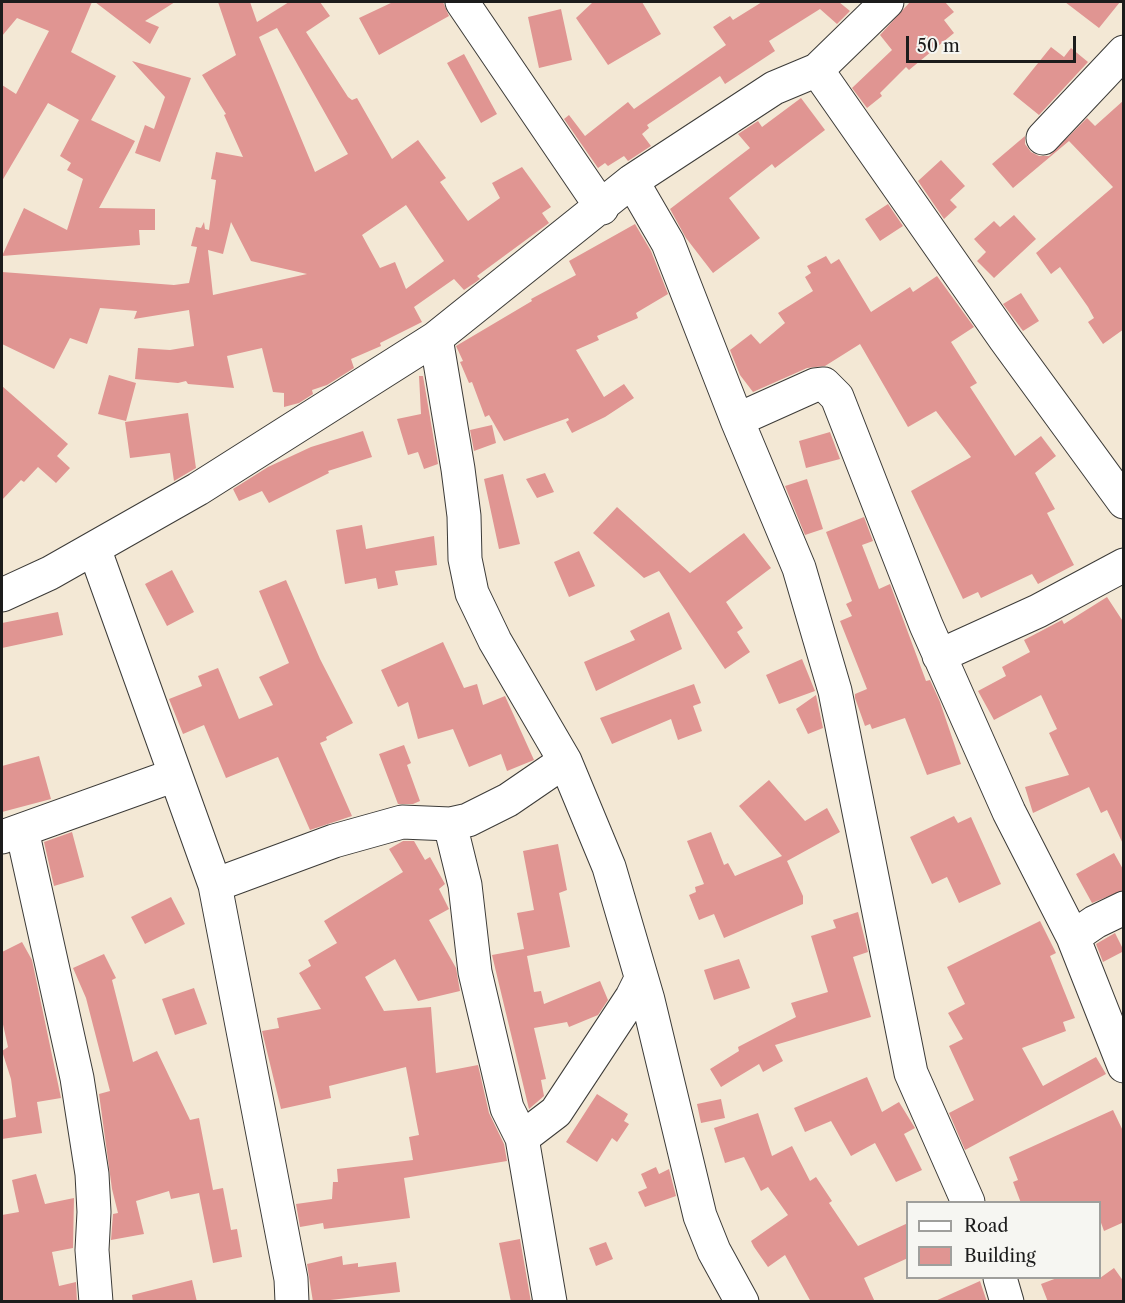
<!DOCTYPE html>
<style>
body{margin:0}
#map{position:relative;width:1125px;height:1303px;overflow:hidden;background:#f3e8d5;font-family:"Libre Caslon Text",serif}
canvas{display:block}
.frame{position:absolute;inset:0;border:3px solid #1c1c1c;pointer-events:none}
.legend{position:absolute;left:906px;top:1201px;width:195px;height:78px;box-sizing:border-box;background:#f6f6f2;border:2px solid #9f9f9c;margin:0;padding:8px 10px;list-style:none;font-size:18px;color:#1c1c1c}
.legend li{display:flex;align-items:center;gap:12px;height:30px}
.legend b{width:30px;border:2px solid #9f9f9c}
.scale{position:absolute;left:906px;top:36px;width:170px;height:27px;box-sizing:border-box;border:3px solid #1c1c1c;border-top:0;padding-left:8px;font-size:18px;line-height:21px;white-space:nowrap;color:#1c1c1c;-webkit-text-stroke:4px #f6f6f2;paint-order:stroke}
</style>
<div id="map">
<canvas width="1125" height="1303"></canvas>
<div class="frame"></div>
<ul class="legend">
<li><b style="height:8px;background:#fff"></b>Road</li>
<li><b style="height:16px;background:#e09592"></b>Building</li>
</ul>
<div class="scale">50 m</div>
</div>
<script>
const context = document.querySelector('canvas').getContext('2d');
context.lineJoin = 'round';
function fillPath(path, color) {
  context.fillStyle = color;
  context.fill(path, 'evenodd');
}
function shape(rows) {
  const path = new Path2D();
  for (const r of rows) {
    path.moveTo(r[0], r[1]);
    for (let i = 2; i < r.length; i += 2) path.lineTo(r[i], r[i + 1]);
  }
  return path;
}
function trace(path, color, width, dash) {
  context.strokeStyle = color;
  context.lineWidth = width;
  context.lineCap = dash ? 'butt' : 'round';
  context.setLineDash(dash || []);
  context.stroke(path);
}
fillPath(shape([
 [2,2,92,2,71,52,116,76,91,120,135,141,99,208,155,209,155,230,139,230,140,245,2,256,24,208,67,230,83,179,67,170,71,163,60,156,79,120,48,103,2,181,2,85,16,94,49,31,17,18,2,36],
 [95,2,175,2,145,21,159,27,150,44],
 [218,2,250,2,257,22,289,2,320,2,330,16,306,32,348,97,352,100,357,98,392,159,418,140,446,178,440,182,468,221,500,198,492,183,522,167,551,207,542,213,549,223,477,276,480,279,476,282,464,290,454,279,414,307,422,322,380,343,381,346,351,359,354,368,327,385,312,390,313,394,299,403,284,407,284,393,273,392,262,348,227,356,234,388,188,384,186,381,178,383,135,379,138,348,170,350,194,346,189,310,134,319,137,311,100,308,87,344,70,338,54,369,2,344,2,272,174,285,189,283,197,247,191,246,196,227,201,228,204,222,205,229,209,230,216,180,211,179,216,152,243,157,224,115,226,114,202,75,236,55],
 [277,28,348,154,315,172,259,37],
 [406,205,444,261,406,289,395,262,380,268,362,235],
 [231,222,251,261,307,274,213,295,208,250,223,254],
 [393,2,443,2,449,16,379,55,359,18],
 [593,2,642,2,661,34,608,65,576,18],
 [762,2,839,2,850,11,837,24,820,9,769,41,775,51,725,84,720,76,647,125,649,128,642,134,651,146,628,161,624,156,608,166,605,163,598,168,564,119,569,115,585,136,628,102,634,109,726,45,713,27,730,16,733,20],
 [910,2,945,2,954,12,944,20,954,33,909,70,906,67,880,93,882,96,867,108,852,88,892,50,880,35],
 [1065,2,1120,2,1099,28],
 [561,9,572,60,539,68,528,17],
 [1051,47,1064,57,1071,48,1088,62,1039,115,1013,94],
 [464,54,497,114,481,123,447,63],
 [132,61,191,78,160,162,135,153,145,125,154,129,165,97],
 [801,98,825,130,775,168,772,164,729,198,760,238,713,273,686,238,670,209,750,148,738,134,758,121,762,127],
 [1124,100,1124,329,1103,344,1088,322,1094,318,1088,307,1060,267,1051,274,1036,253,1113,187,1069,141,1013,188,992,164,1025,136,1025,144,1031,152,1039,156,1049,156,1087,118,1095,126],
 [941,160,965,186,950,200,957,207,944,219,918,181],
 [888,204,903,226,880,241,865,219],
 [1014,215,1036,239,994,278,977,261,986,252,974,239,994,221,1000,227],
 [635,224,651,251,668,294,636,313,638,318,597,336,599,340,576,350,604,397,624,384,634,398,605,417,572,433,566,422,569,420,568,418,504,441,489,415,485,417,472,382,469,383,460,362,463,361,456,346,532,301,531,299,576,275,569,261],
 [826,256,831,264,839,259,871,312,910,287,913,292,937,276,974,327,951,342,977,383,970,387,1015,456,1041,436,1056,456,1035,473,1055,509,1047,513,1074,565,1038,584,1032,574,981,598,978,592,963,599,911,491,971,457,936,411,908,427,860,344,825,366,807,368,753,392,740,375,730,350,751,334,760,344,785,323,778,313,813,291,805,277,811,273,807,266],
 [1021,293,1039,321,1023,331,1003,304],
 [109,375,136,383,126,421,98,414],
 [419,376,423,376,438,464,424,469,418,452,408,455,397,419,421,414],
 [2,386,68,444,57,456,70,468,56,483,38,467,24,482,21,480,2,500],
 [188,413,196,468,174,481,170,453,130,458,125,422],
 [492,425,496,443,474,451,470,430],
 [363,431,372,457,328,471,329,473,269,503,262,491,239,501,233,489,268,467,311,447],
 [830,432,840,459,806,468,799,441],
 [545,473,554,492,537,498,526,479],
 [503,474,520,544,499,549,484,479],
 [807,479,823,529,805,535,785,486],
 [617,507,690,573,744,533,771,568,726,602,743,628,737,632,750,652,725,669,659,571,644,578,593,533],
 [864,517,873,541,862,545,879,589,890,584,926,681,930,680,940,702,961,764,927,775,905,718,872,729,870,724,865,726,855,698,855,694,867,689,840,621,852,616,846,604,852,601,826,532],
 [362,525,366,549,434,536,437,565,395,571,398,585,378,589,376,578,345,584,336,530],
 [579,551,595,586,569,597,554,562],
 [172,570,194,612,167,626,145,584],
 [286,580,320,659,353,723,326,737,327,740,320,743,352,816,310,830,278,757,226,778,204,725,183,734,169,699,202,686,198,676,218,668,239,719,273,705,259,677,289,663,259,591],
 [1107,597,1124,623,1124,846,1107,810,1101,813,1089,787,1033,813,1025,787,1069,775,1049,733,1057,729,1041,695,994,720,978,691,1006,676,1002,667,1030,652,1024,640,1062,620,1064,624],
 [58,612,63,635,2,648,2,623],
 [669,612,682,649,596,691,584,662,635,640,630,631],
 [443,642,464,688,477,684,483,705,505,696,534,760,507,771,501,754,469,767,453,729,418,739,408,702,398,707,381,670],
 [802,659,815,691,779,704,766,675],
 [694,684,701,703,693,706,702,731,678,740,671,719,612,744,600,718],
 [816,695,823,728,808,734,796,709],
 [404,745,411,763,407,765,420,801,413,804,398,804,379,754],
 [39,756,51,799,2,812,2,766],
 [769,780,805,821,827,808,840,832,787,861,803,896,803,904,724,938,714,914,699,920,689,895,696,892,695,887,704,884,687,841,711,832,724,865,728,863,735,876,782,856,739,806],
 [954,816,958,823,971,817,1001,884,959,903,947,877,932,884,910,837],
 [72,832,84,877,54,886,44,842],
 [403,841,414,841,425,860,430,857,445,884,439,889,449,909,429,920,456,968,460,991,418,1001,395,959,365,977,384,1011,431,1007,436,1073,478,1065,489,1113,504,1144,507,1161,404,1178,410,1218,324,1229,323,1223,300,1227,296,1204,332,1199,333,1182,338,1182,337,1169,413,1160,409,1137,419,1135,406,1067,329,1086,331,1098,281,1109,262,1031,279,1028,277,1018,321,1009,299,973,311,966,308,960,337,943,324,921,403,872,389,849],
 [558,844,567,890,559,893,570,947,527,956,534,992,541,991,544,1004,600,981,608,1000,598,1015,569,1027,567,1022,534,1028,546,1079,541,1080,544,1096,529,1109,492,955,524,949,517,913,534,910,523,851],
 [1114,853,1124,871,1124,890,1092,903,1076,874],
 [171,897,185,924,145,944,131,917],
 [858,912,868,952,853,957,871,1017,775,1045,783,1061,763,1072,759,1064,721,1087,710,1069,739,1051,738,1047,796,1017,791,1003,828,992,811,936,836,928,833,920],
 [1040,921,1056,953,1050,956,1075,1018,1063,1022,1066,1031,1022,1048,1043,1086,1096,1057,1106,1074,965,1150,949,1113,974,1100,949,1046,963,1039,948,1013,965,1004,947,967],
 [1115,933,1124,951,1103,962,1096,944],
 [22,942,32,960,61,1098,37,1102,42,1133,2,1139,2,1120,16,1117,11,1079,2,1051,8,1047,2,1020,2,952],
 [104,954,116,978,112,980,133,1062,157,1051,190,1120,199,1118,213,1190,208,1191,223,1188,231,1230,237,1229,242,1257,213,1263,199,1193,171,1199,169,1191,136,1201,144,1234,111,1240,113,1214,118,1213,112,1189,99,1094,110,1091,86,998,73,968],
 [739,959,750,988,714,1000,704,970],
 [194,988,207,1024,175,1035,162,999],
 [867,1077,882,1112,899,1102,915,1128,904,1134,922,1170,896,1182,875,1143,851,1156,831,1121,805,1132,794,1108],
 [597,1094,628,1114,624,1121,629,1124,617,1142,612,1138,597,1162,566,1142],
 [721,1099,725,1118,701,1123,697,1104],
 [1113,1110,1124,1133,1124,1222,1104,1231,1100,1220,1100,1203,1021,1203,1013,1182,1018,1180,1009,1157],
 [758,1113,772,1156,792,1146,810,1181,816,1177,832,1201,829,1203,858,1246,908,1223,908,1258,864,1278,875,1302,811,1302,785,1255,768,1267,754,1247,751,1241,788,1215,768,1187,761,1191,744,1157,725,1163,714,1128],
 [656,1167,659,1174,669,1169,676,1196,645,1207,638,1192,647,1188,641,1174],
 [36,1174,45,1204,74,1198,73,1248,52,1252,59,1286,76,1282,77,1302,2,1302,2,1215,19,1212,12,1180],
 [520,1239,531,1302,511,1302,499,1243],
 [606,1242,613,1259,596,1266,589,1248],
 [342,1256,343,1265,358,1263,358,1267,396,1262,400,1292,313,1302,307,1264],
 [1114,1268,1124,1282,1124,1302,1048,1302,1041,1284,1057,1278,1100,1278],
 [192,1280,197,1302,133,1302,132,1295],
 [980,1281,987,1302,933,1302]
]), '#e09592');
const minor = shape([
 [462,2,602,208],
 [817,70,1005,339,1124,502],
 [1043,138,1124,52],
 [632,181,668,243,737,420,799,568,835,691,911,1073,968,1202],
 [436,338,458,469,464,516,465,559,472,593,495,641,565,761,609,867,648,1000,700,1216,714,1251,742,1302],
 [737,420,815,385,824,384,837,397,926,625,1009,812,1073,937,1124,1066],
 [94,548,215,885,291,1279,292,1302],
 [2,595,50,573,198,489,436,338,632,181,774,88,817,70,887,2],
 [939,656,1038,611,1124,565],
 [450,824,465,885,475,972,507,1108,522,1138,550,1302],
 [22,830,77,1078,92,1174,94,1212,92,1250,96,1302],
 [2,837,175,775],
 [215,885,334,841,402,822,450,824,468,820,508,800,565,761],
 [1073,937,1095,922,1124,908],
 [522,1138,556,1112,632,997,641,979],
 [1000,1278,1007,1302]
]);
trace(minor, '#3c3b38', 35);
trace(minor, '#fff', 33);
</script>
